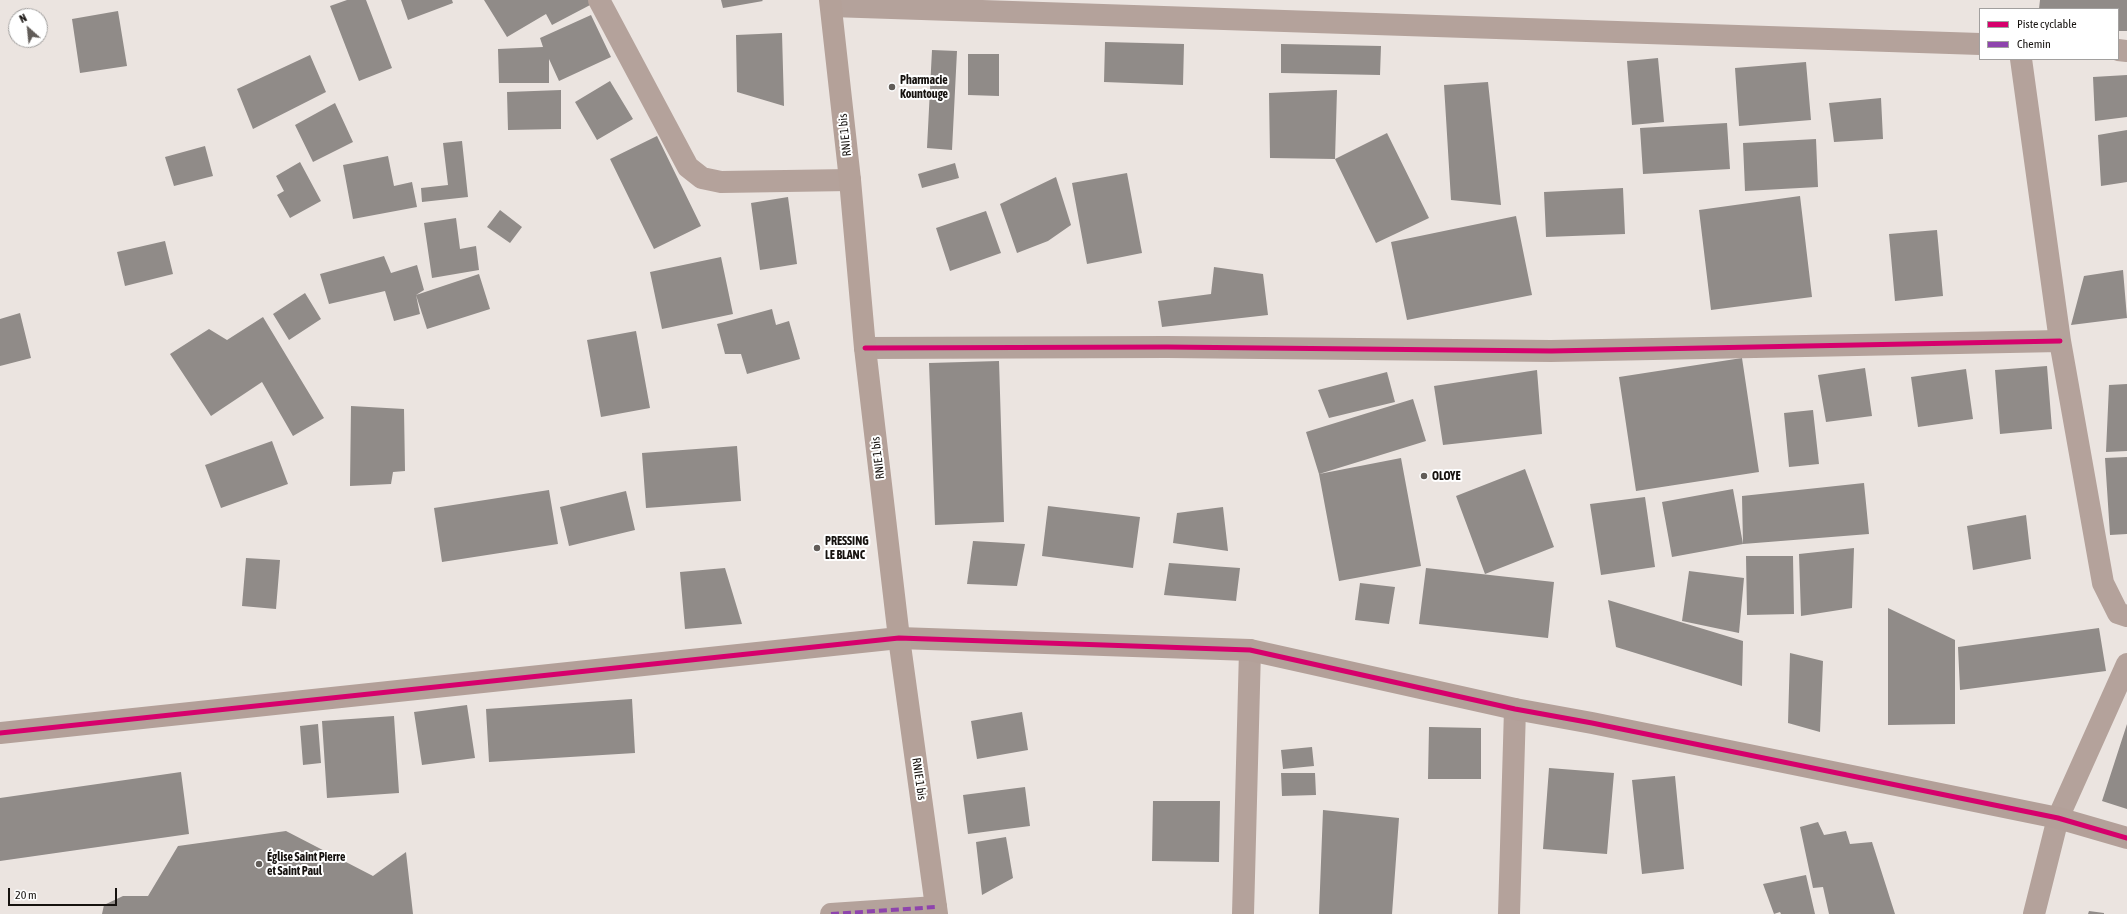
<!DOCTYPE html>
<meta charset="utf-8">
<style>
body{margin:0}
#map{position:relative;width:2127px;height:914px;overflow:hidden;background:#ebe4e0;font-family:"Asap Condensed",sans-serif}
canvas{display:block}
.legend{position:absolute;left:1979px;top:8px;width:140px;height:52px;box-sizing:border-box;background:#fff;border:1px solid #a2a09f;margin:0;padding:5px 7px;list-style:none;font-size:12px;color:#16120f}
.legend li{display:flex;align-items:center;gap:8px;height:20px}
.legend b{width:20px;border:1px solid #a2a09f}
.north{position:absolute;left:8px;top:8px;width:40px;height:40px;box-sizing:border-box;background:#fff;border:1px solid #a2a09f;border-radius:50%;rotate:333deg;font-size:11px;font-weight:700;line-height:16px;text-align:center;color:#16120f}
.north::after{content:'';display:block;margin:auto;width:14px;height:18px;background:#615c58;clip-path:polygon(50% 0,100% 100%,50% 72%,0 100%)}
.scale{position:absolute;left:8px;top:888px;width:109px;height:18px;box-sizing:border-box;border:2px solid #16120f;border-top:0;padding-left:5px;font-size:12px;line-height:14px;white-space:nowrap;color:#16120f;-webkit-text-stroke:3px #fff;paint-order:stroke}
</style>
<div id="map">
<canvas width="2127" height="914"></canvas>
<ul class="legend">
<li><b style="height:5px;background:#d6006c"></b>Piste cyclable</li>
<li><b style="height:5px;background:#8e44ad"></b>Chemin</li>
</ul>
<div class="north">N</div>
<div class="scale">20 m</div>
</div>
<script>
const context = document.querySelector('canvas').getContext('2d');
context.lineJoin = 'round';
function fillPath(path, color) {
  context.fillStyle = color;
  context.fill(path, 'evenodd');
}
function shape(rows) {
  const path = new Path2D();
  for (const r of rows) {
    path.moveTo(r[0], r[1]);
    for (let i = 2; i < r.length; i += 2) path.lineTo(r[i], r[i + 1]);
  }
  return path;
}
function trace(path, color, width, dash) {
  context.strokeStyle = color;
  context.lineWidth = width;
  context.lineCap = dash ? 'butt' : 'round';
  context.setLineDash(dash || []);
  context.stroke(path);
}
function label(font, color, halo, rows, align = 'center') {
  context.font = font + ' "Asap Condensed",sans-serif';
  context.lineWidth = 4;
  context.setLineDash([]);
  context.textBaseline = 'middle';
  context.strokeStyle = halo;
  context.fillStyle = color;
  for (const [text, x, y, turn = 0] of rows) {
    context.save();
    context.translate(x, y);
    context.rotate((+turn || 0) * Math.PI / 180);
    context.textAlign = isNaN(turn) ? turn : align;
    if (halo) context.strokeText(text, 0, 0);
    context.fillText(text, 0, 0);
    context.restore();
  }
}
fillPath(shape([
 [347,0,366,0,392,68,359,81,330,6],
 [401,0,452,0,453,3,408,20],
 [484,0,590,0,592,4,552,25,546,14,507,37],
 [721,0,762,0,763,1,723,8],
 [2040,0,2127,0,2127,31,2118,31,2118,9,2039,9],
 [118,11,127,66,80,73,72,19],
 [591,15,611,57,559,81,549,59,549,83,499,83,498,49,543,47,540,38],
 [782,33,784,106,737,92,736,35],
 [1105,42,1184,44,1183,85,1104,82],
 [1281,44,1381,46,1380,75,1281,73],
 [932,50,957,51,952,150,927,148],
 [968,54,999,54,999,96,968,95],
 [310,55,326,92,253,129,237,89],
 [1658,58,1664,122,1632,125,1627,61],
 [1806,62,1811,120,1739,126,1735,68],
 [2127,75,2127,117,2095,121,2093,77],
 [610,81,633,119,597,140,575,102],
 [1488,82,1501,205,1451,200,1444,85],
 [561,90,561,129,508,130,507,92],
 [1337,90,1335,159,1270,158,1269,93],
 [1881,98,1883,139,1834,142,1829,103],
 [335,103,353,142,313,162,295,125],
 [1727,123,1730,169,1643,174,1640,128],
 [2127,130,2127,182,2101,186,2098,135],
 [1387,133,1429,218,1376,243,1335,159],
 [657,136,701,226,654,249,610,159],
 [1816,139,1818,187,1745,191,1743,143],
 [462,141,468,197,422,202,421,188,448,185,443,143],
 [205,146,213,176,174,186,165,157],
 [388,156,394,186,412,182,417,207,353,219,343,165],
 [300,162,321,201,290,218,277,195,284,191,276,176],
 [955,163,959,178,922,188,918,174],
 [1127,173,1142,253,1087,264,1072,183],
 [1056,177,1071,225,1048,241,1017,253,1000,204],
 [1623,188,1625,234,1546,237,1544,192],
 [1800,196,1812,297,1711,310,1699,210],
 [788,197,797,264,760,270,751,203],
 [500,210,522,227,510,243,487,227],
 [986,211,1001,253,950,271,936,228],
 [1516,216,1532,295,1407,320,1391,242],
 [456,218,460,249,476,246,479,270,432,278,424,223],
 [1937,230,1943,296,1895,301,1889,234],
 [165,241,173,274,125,286,117,252],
 [384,256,391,273,417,265,424,290,416,295,420,314,394,321,385,291,329,304,320,274],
 [721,257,733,314,662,329,650,272],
 [1214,267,1263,274,1268,315,1162,327,1158,301,1211,294],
 [2123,270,2127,318,2071,325,2084,276],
 [479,274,490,309,427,329,416,295],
 [305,293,321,319,289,340,273,314],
 [772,309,776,325,789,321,800,359,747,374,741,354,725,354,717,324],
 [20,313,31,358,0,366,0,319],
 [263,317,324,418,293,436,262,382,211,416,170,354,209,329,227,340],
 [636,331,650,408,601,417,587,340],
 [1742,358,1759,472,1636,491,1619,377],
 [999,361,1004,522,935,525,929,363],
 [2047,366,2052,429,2000,434,1995,370],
 [1865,368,1872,416,1826,422,1818,375],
 [1966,369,1973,419,1918,427,1911,377],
 [1537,370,1542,434,1443,445,1434,386],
 [1387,372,1395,402,1329,418,1318,390],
 [2127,384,2127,451,2106,452,2109,385],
 [1413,399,1426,441,1319,474,1401,458,1421,566,1339,581,1319,474,1306,432],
 [351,406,404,409,405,471,393,472,391,484,350,486],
 [1813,410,1819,464,1789,467,1784,413],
 [272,441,288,484,221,508,205,465],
 [737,446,741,501,646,508,642,453],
 [2127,457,2127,534,2110,535,2105,458],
 [1525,469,1554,547,1485,574,1456,496],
 [1864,483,1869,534,1743,544,1742,496],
 [1733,489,1743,544,1672,557,1662,502],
 [549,490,558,544,442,562,434,508],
 [626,491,635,530,569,546,560,507],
 [1645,497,1655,567,1601,575,1590,504],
 [1048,506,1140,517,1133,568,1042,556],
 [1223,507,1228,551,1173,543,1177,513],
 [2026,515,2031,559,1973,570,1967,526],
 [973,541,1025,544,1017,586,967,584],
 [1854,548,1852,608,1801,616,1799,554],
 [1746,556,1793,556,1794,614,1747,615],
 [246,558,280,560,276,609,242,606],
 [1169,563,1240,568,1236,601,1164,595],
 [725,568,742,624,685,629,680,572],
 [1426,568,1554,582,1548,638,1419,624],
 [1689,571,1744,578,1739,633,1682,621],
 [1360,583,1395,587,1389,624,1355,620],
 [1608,600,1743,641,1742,686,1616,647],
 [1888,608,1955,640,1955,724,1888,725],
 [2099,628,2106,671,1960,690,1958,647],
 [1790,653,1823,661,1820,732,1788,723],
 [632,699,635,753,489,762,486,709],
 [467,705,475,758,422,765,414,712],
 [1022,712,1028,750,977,759,971,721],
 [394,716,399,793,327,798,322,721],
 [318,724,321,763,303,765,300,726],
 [2127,724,2127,809,2102,801],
 [1429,727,1481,728,1481,779,1428,779],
 [1312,747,1314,766,1283,769,1281,750],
 [1549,768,1614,773,1607,854,1543,849],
 [181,772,189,834,0,861,0,798],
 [1281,773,1315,773,1316,795,1282,796],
 [1675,776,1684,869,1642,874,1632,780],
 [1025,787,1030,826,968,834,963,795],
 [1153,801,1220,801,1219,862,1152,861],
 [1323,810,1399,818,1392,914,1319,914],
 [1818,822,1824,835,1846,831,1850,844,1872,842,1895,914,1829,914,1823,887,1813,888,1800,827],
 [286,831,373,876,406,852,413,914,102,914,104,905,123,896,148,896,178,846],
 [1006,837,1013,878,982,895,976,842],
 [1806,875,1815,914,1781,914,1780,912,1774,914,1763,884],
 [2089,911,2104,913,2104,914,2088,914]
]), '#908b88');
trace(shape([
 [599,0,688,167,702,178,721,182,850,180],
 [831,6,1980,44],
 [2118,50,2127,51],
 [2021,59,2060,341,2103,583,2118,613,2127,616],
 [865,348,1167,347,1551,351,2060,341],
 [831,914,936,907],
 [1243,914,1250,650],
 [1509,914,1515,709],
 [2034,914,2058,818,2127,664]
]), '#b4a29b', 22);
trace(shape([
 [0,733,899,638,1250,650,1515,709,1592,723,2058,818,2127,838]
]), '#b3a099', 22);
trace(shape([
 [830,0,850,180,865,348,899,638,937,914]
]), '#b4a199', 22);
trace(shape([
 [831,914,936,907]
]), '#8e44ad', 4, [8, 4]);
trace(shape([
 [865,348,1167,347,1551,351,2060,341],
 [0,733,899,638,1250,650,1515,709,1592,723,2058,818,2127,838]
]), '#d6006c', 5);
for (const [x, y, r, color] of [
 [892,87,4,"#615c58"],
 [1424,476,4,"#615c58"],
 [817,548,4,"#615c58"],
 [259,864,4,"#615c58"]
]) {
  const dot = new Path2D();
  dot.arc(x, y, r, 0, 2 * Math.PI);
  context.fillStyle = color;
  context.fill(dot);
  trace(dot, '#fff', 1.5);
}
label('bold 12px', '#16120f', '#fff', [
 ["Pharmacie",900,80],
 ["Kountouge",900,94],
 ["OLOYE",1432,476],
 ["PRESSING",825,541],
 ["LE BLANC",825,555],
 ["Église Saint Pierre",267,857],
 ["et Saint Paul",267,871]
], 'left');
label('12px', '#16120f', '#fff', [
 ["RNIE 1 bis",845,135,-96],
 ["RNIE 1 bis",878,458,-97],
 ["RNIE 1 bis",919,779,82]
]);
</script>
